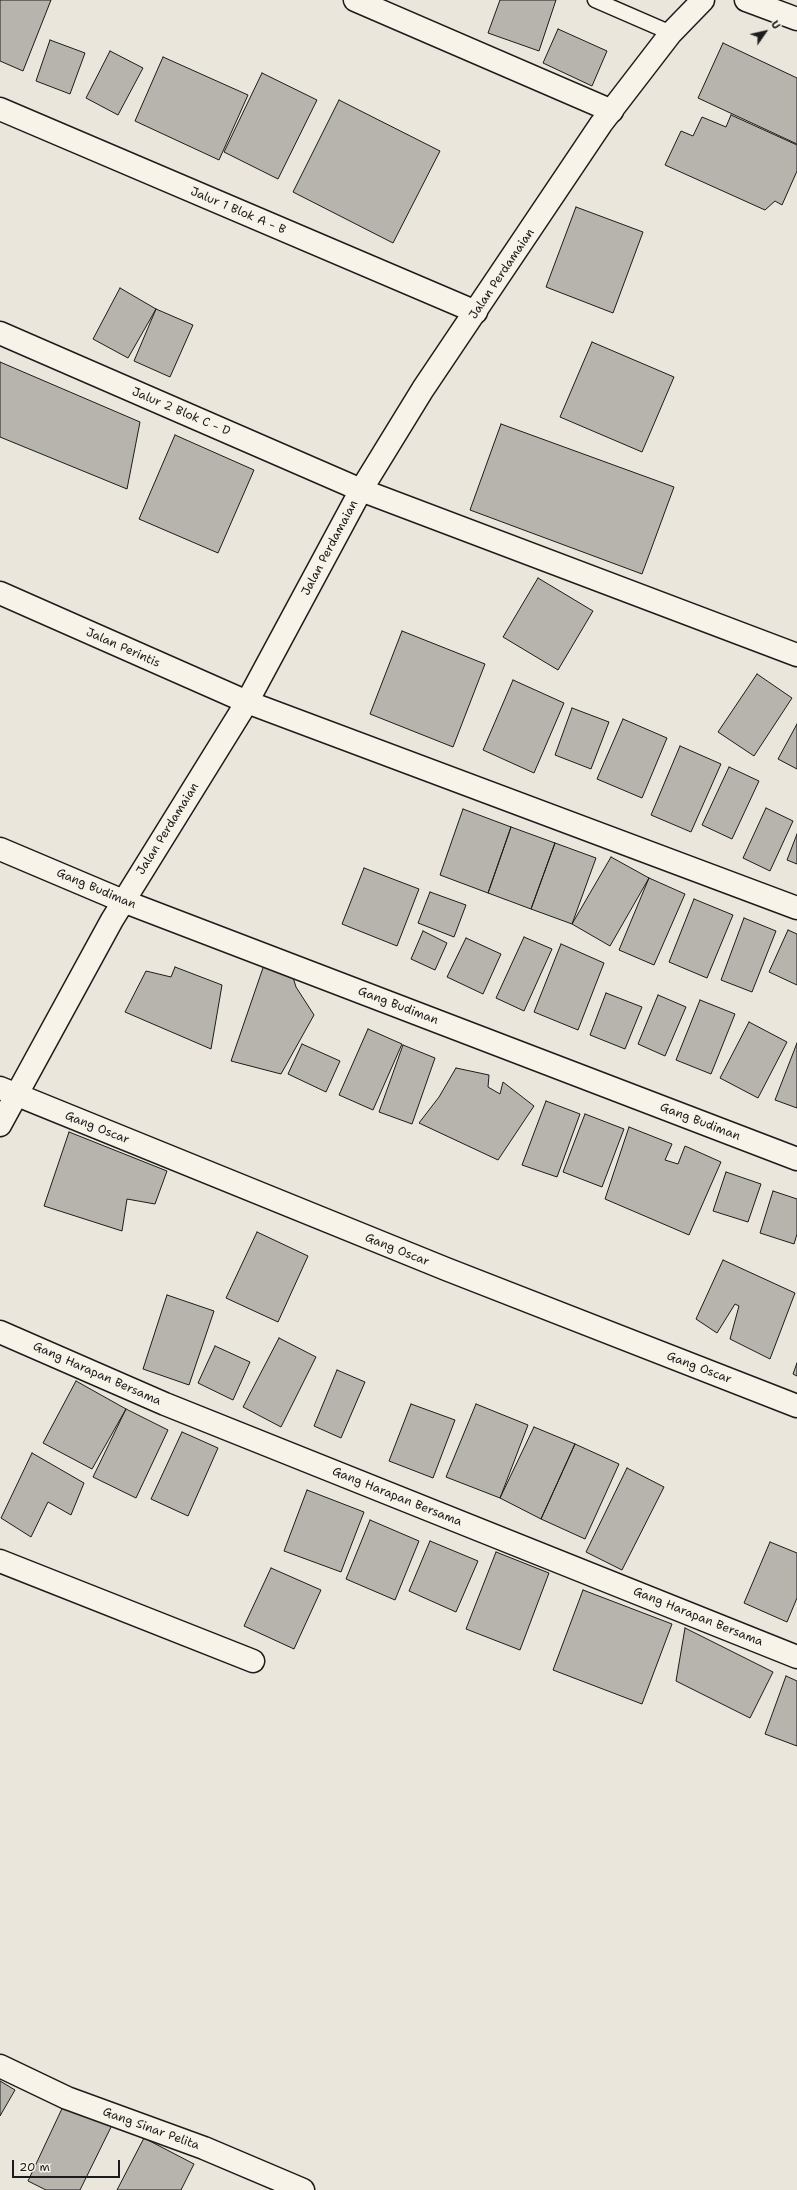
<!DOCTYPE html>
<style>
body{margin:0}
#map{position:relative;width:797px;height:2190px;overflow:hidden;background:#eae6dc;font-family:"Shantell Sans",sans-serif}
canvas{display:block}
.north{position:absolute;left:745px;top:12px;width:40px;height:40px;-webkit-text-stroke:3px #f7f3e8;paint-order:stroke;rotate:56deg;font-size:11px;font-weight:700;line-height:16px;text-align:center;color:#1c1c1c}
.north::after{content:'';display:block;margin:auto;width:14px;height:18px;background:#1c1c1c;clip-path:polygon(50% 0,100% 100%,50% 72%,0 100%)}
.scale{position:absolute;left:12px;top:2160px;width:108px;height:18px;box-sizing:border-box;border:2px solid #1c1c1c;border-top:0;padding-left:5px;font-size:12px;line-height:14px;white-space:nowrap;color:#1c1c1c;-webkit-text-stroke:3px #f7f3e8;paint-order:stroke}
</style>
<div id="map">
<canvas width="797" height="2190"></canvas>
<div class="north">U</div>
<div class="scale">20 m</div>
</div>
<script>
const context = document.querySelector('canvas').getContext('2d');
context.lineJoin = 'round';
function fillPath(path, color) {
  context.fillStyle = color;
  context.fill(path, 'evenodd');
}
function shape(rows) {
  const path = new Path2D();
  for (const r of rows) {
    path.moveTo(r[0], r[1]);
    for (let i = 2; i < r.length; i += 2) path.lineTo(r[i], r[i + 1]);
  }
  return path;
}
function trace(path, color, width, dash) {
  context.strokeStyle = color;
  context.lineWidth = width;
  context.lineCap = dash ? 'butt' : 'round';
  context.setLineDash(dash || []);
  context.stroke(path);
}
function label(font, color, halo, rows, align = 'center') {
  context.font = font + ' "Shantell Sans",sans-serif';
  context.lineWidth = 4;
  context.setLineDash([]);
  context.textBaseline = 'middle';
  context.strokeStyle = halo;
  context.fillStyle = color;
  for (const [text, x, y, turn = 0] of rows) {
    context.save();
    context.translate(x, y);
    context.rotate((+turn || 0) * Math.PI / 180);
    context.textAlign = isNaN(turn) ? turn : align;
    if (halo) context.strokeText(text, 0, 0);
    context.fillText(text, 0, 0);
    context.restore();
  }
}
const building = shape([
 [0,0,51,0,23,71,0,61,0,0],
 [500,0,556,0,539,51,488,33,500,0],
 [558,29,607,51,592,86,543,63,558,29],
 [50,40,85,53,70,94,36,81,50,40],
 [723,43,797,78,797,144,698,98,723,43],
 [110,51,143,68,118,115,86,98,110,51],
 [163,57,248,95,219,160,135,121,163,57],
 [262,73,317,100,278,179,224,152,262,73],
 [339,100,440,151,393,243,293,192,339,100],
 [731,115,797,145,797,171,782,205,775,201,765,210,665,165,681,131,693,136,702,117,726,127,731,115],
 [576,207,643,232,613,313,546,287,576,207],
 [120,288,156,309,128,358,93,339,120,288],
 [156,309,193,325,170,377,134,361,156,309],
 [592,342,674,377,642,452,560,417,592,342],
 [0,362,140,422,127,489,0,437,0,362],
 [501,424,674,487,642,574,470,510,501,424],
 [175,435,254,470,218,553,139,519,175,435],
 [538,578,593,611,558,670,503,637,538,578],
 [402,631,485,664,453,747,370,714,402,631],
 [757,674,792,698,754,756,718,732,757,674],
 [513,680,564,703,534,773,483,750,513,680],
 [572,708,609,722,591,769,555,755,572,708],
 [623,719,667,738,642,798,597,779,623,719],
 [797,724,797,769,778,759,797,724],
 [680,746,721,764,691,832,651,815,680,746],
 [729,767,759,781,732,839,702,825,729,767],
 [766,808,793,821,770,871,743,858,766,808],
 [463,809,511,827,488,893,440,875,463,809],
 [511,827,555,843,531,909,488,893,511,827],
 [797,834,797,864,787,860,797,834],
 [555,843,596,858,572,924,531,909,555,843],
 [611,857,649,878,610,946,572,924,611,857],
 [364,868,419,889,397,946,342,924,364,868],
 [649,878,685,894,654,965,619,950,649,878],
 [430,892,466,905,454,937,418,923,430,892],
 [694,899,733,915,707,978,669,962,694,899],
 [744,918,776,931,752,992,721,980,744,918],
 [788,930,797,934,797,985,769,972,788,930],
 [423,931,447,943,435,970,411,959,423,931],
 [524,937,552,949,524,1011,496,998,524,937],
 [466,938,501,954,483,994,447,977,466,938],
 [561,944,604,963,578,1030,534,1012,561,944],
 [265,962,291,971,296,987,314,1015,281,1074,231,1061,265,962],
 [175,967,222,985,211,1049,125,1012,146,971,171,977,175,967],
 [606,993,642,1007,625,1049,590,1035,606,993],
 [658,995,686,1007,665,1056,638,1044,658,995],
 [700,1000,735,1014,711,1074,676,1060,700,1000],
 [749,1022,787,1042,758,1098,720,1078,749,1022],
 [368,1029,402,1044,373,1110,339,1095,368,1029],
 [797,1043,797,1108,775,1100,797,1043],
 [302,1044,340,1061,326,1092,288,1074,302,1044],
 [403,1045,435,1058,412,1124,379,1112,403,1045],
 [456,1068,489,1075,488,1087,500,1094,503,1082,534,1106,498,1160,419,1123,439,1097,456,1068],
 [546,1101,580,1114,557,1177,522,1165,546,1101],
 [585,1114,624,1129,602,1187,563,1172,585,1114],
 [629,1127,672,1144,665,1160,678,1164,685,1146,721,1162,689,1235,605,1199,629,1127],
 [69,1132,167,1171,155,1204,127,1199,122,1231,44,1206,69,1132],
 [726,1172,761,1184,748,1222,713,1211,726,1172],
 [773,1191,797,1199,797,1234,794,1244,760,1233,773,1191],
 [257,1232,308,1256,278,1322,226,1298,257,1232],
 [723,1260,795,1293,770,1359,730,1339,739,1306,735,1304,717,1333,696,1319,723,1260],
 [167,1295,214,1311,189,1385,143,1369,167,1295],
 [279,1338,316,1357,281,1427,243,1407,279,1338],
 [215,1346,250,1362,233,1400,198,1383,215,1346],
 [797,1363,797,1376,793,1374,797,1363],
 [337,1370,365,1382,341,1438,314,1426,337,1370],
 [76,1381,126,1409,92,1469,43,1443,76,1381],
 [411,1404,455,1420,433,1478,389,1461,411,1404],
 [476,1404,528,1425,500,1498,446,1477,476,1404],
 [126,1409,168,1430,136,1498,93,1477,126,1409],
 [534,1427,575,1444,541,1519,500,1498,534,1427],
 [182,1432,218,1448,188,1516,151,1499,182,1432],
 [575,1444,619,1464,585,1539,541,1519,575,1444],
 [32,1453,84,1483,71,1515,48,1502,31,1537,1,1518,32,1453],
 [627,1468,664,1487,622,1570,586,1552,627,1468],
 [307,1490,364,1512,341,1572,284,1551,307,1490],
 [370,1520,419,1541,395,1600,346,1579,370,1520],
 [430,1541,478,1561,456,1612,409,1591,430,1541],
 [770,1542,797,1553,797,1598,787,1622,744,1603,770,1542],
 [496,1552,549,1573,520,1650,466,1629,496,1552],
 [271,1568,321,1590,294,1649,244,1626,271,1568],
 [583,1590,672,1624,642,1704,553,1670,583,1590],
 [685,1628,773,1672,750,1718,676,1681,685,1628],
 [786,1676,797,1681,797,1746,765,1734,786,1676],
 [0,2081,15,2090,0,2116,0,2081],
 [67,2098,114,2121,80,2190,46,2190,28,2181,67,2098],
 [144,2138,194,2164,181,2190,117,2190,144,2138]
]);
fillPath(building, '#b6b4ac');
trace(building, '#1c1c1c', 1);
const lane = shape([
 [595,0,671,33]
]);
const street = shape([
 [355,0,612,111],
 [0,109,476,312],
 [0,333,361,490,797,655],
 [0,593,247,702,797,908],
 [0,849,123,901,797,1159],
 [0,1088,446,1269,797,1406],
 [0,1332,165,1404,797,1657],
 [0,1561,253,1661],
 [0,2066,67,2098,204,2148,303,2190]
]);
const secondary = shape([
 [746,0,797,19],
 [0,1125,112,920,247,702,361,490,423,389,601,124,671,33,703,0]
]);
trace(lane, '#1c1c1c', 17);
trace(street, '#1c1c1c', 25);
trace(secondary, '#1c1c1c', 25);
trace(lane, '#f7f3e8', 14);
trace(street, '#f7f3e8', 22);
trace(secondary, '#f7f3e8', 22);
label('12px', '#1c1c1c', '#f7f3e8', [
 ["Jalur 1 Blok A - B",238,211,23],
 ["Jalan Perdamaian",502,274,-56],
 ["Jalur 2 Blok C - D",181,412,23],
 ["Jalan Perdamaian",330,548,-62],
 ["Jalan Perintis",123,648,24],
 ["Jalan Perdamaian",168,829,-58],
 ["Gang Budiman",96,889,23],
 ["Gang Budiman",398,1006,21],
 ["Gang Budiman",700,1122,21],
 ["Gang Oscar",97,1128,22],
 ["Gang Oscar",397,1250,22],
 ["Gang Oscar",699,1368,21],
 ["Gang Harapan Bersama",97,1374,24],
 ["Gang Harapan Bersama",397,1497,22],
 ["Gang Harapan Bersama",698,1617,22],
 ["Gang Sinar Pelita",151,2129,20]
]);
</script>
